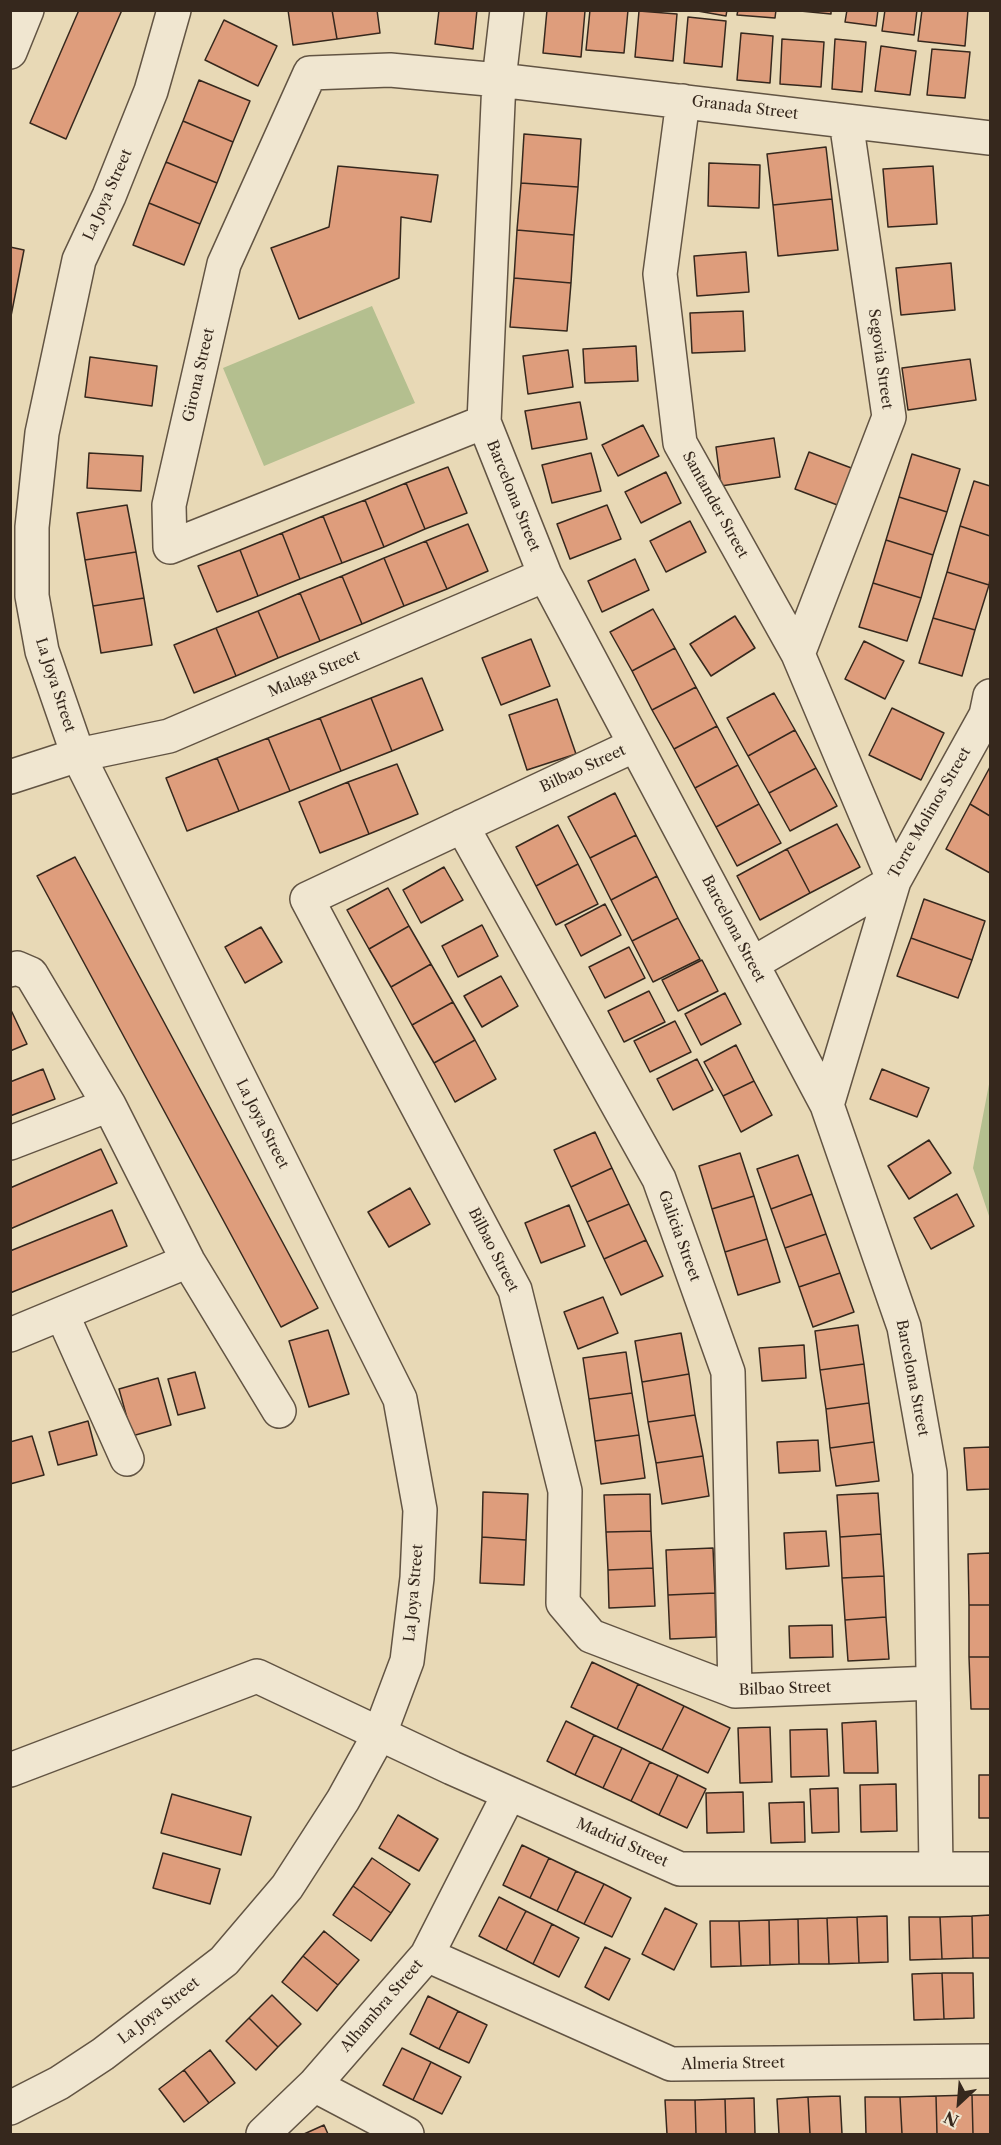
<!DOCTYPE html>
<style>
body{margin:0}
#map{position:relative;width:1001px;height:2145px;overflow:hidden;background:#e8d9b6;font-family:"Libre Caslon Text",serif}
canvas{display:block}
.frame{position:absolute;inset:0;border:12px solid #36281d;pointer-events:none}
.north{position:absolute;left:929px;top:2073px;width:60px;height:60px;-webkit-text-stroke:4px #f0e6d0;paint-order:stroke;rotate:206deg;font-size:16px;font-weight:700;line-height:24px;text-align:center;color:#36281d}
.north::after{content:'';display:block;margin:auto;width:21px;height:27px;background:#36281d;clip-path:polygon(50% 0,100% 100%,50% 72%,0 100%)}
</style>
<div id="map">
<canvas width="1001" height="2145"></canvas>
<div class="frame"></div>
<div class="north">N</div>
</div>
<script>
const context = document.querySelector('canvas').getContext('2d');
context.lineJoin = 'round';
function fillPath(path, color) {
  context.fillStyle = color;
  context.fill(path, 'evenodd');
}
function shape(rows) {
  const path = new Path2D();
  for (const r of rows) {
    path.moveTo(r[0], r[1]);
    for (let i = 2; i < r.length; i += 2) path.lineTo(r[i], r[i + 1]);
  }
  return path;
}
function trace(path, color, width, dash) {
  context.strokeStyle = color;
  context.lineWidth = width;
  context.lineCap = dash ? 'butt' : 'round';
  context.setLineDash(dash || []);
  context.stroke(path);
}
function label(font, color, halo, rows, align = 'center') {
  context.font = font + ' "Libre Caslon Text",serif';
  context.lineWidth = 6;
  context.setLineDash([]);
  context.textBaseline = 'middle';
  context.strokeStyle = halo;
  context.fillStyle = color;
  for (const [text, x, y, turn = 0] of rows) {
    context.save();
    context.translate(x, y);
    context.rotate((+turn || 0) * Math.PI / 180);
    context.textAlign = isNaN(turn) ? turn : align;
    if (halo) context.strokeText(text, 0, 0);
    context.fillText(text, 0, 0);
    context.restore();
  }
}
fillPath(shape([
 [372,306,415,403,264,466,223,368],
 [990,1079,990,1219,973,1168]
]), '#b4bf8f');
const building = shape([
 [79,10,122,10,66,139,30,123,79,10],
 [288,10,332,10,337,39,293,45,288,10],
 [332,10,377,10,380,33,337,39,332,10],
 [439,10,477,10,473,49,435,44,439,10],
 [547,10,585,11,581,57,543,53,547,10],
 [590,10,628,10,624,53,586,50,590,10],
 [692,10,727,10,726,16,692,10],
 [738,10,776,10,775,18,737,15,738,10],
 [790,10,831,10,831,14,790,10],
 [847,10,878,10,876,26,845,22,847,10],
 [885,10,917,10,914,35,882,31,885,10],
 [922,10,968,10,965,46,918,41,922,10],
 [639,11,677,14,673,61,635,57,639,11],
 [688,17,726,21,722,67,684,63,688,17],
 [224,20,277,46,258,86,205,60,224,20],
 [741,33,773,36,770,83,737,80,741,33],
 [782,39,824,42,821,87,780,84,782,39],
 [835,39,866,42,862,92,832,89,835,39],
 [881,46,916,51,910,95,875,91,881,46],
 [932,49,970,52,965,98,927,95,932,49],
 [199,80,250,101,233,142,183,121,199,80],
 [183,121,233,142,217,183,166,162,183,121],
 [524,134,581,139,578,187,521,183,524,134],
 [826,147,832,199,773,205,767,154,826,147],
 [166,162,217,183,200,224,149,203,166,162],
 [709,163,760,165,759,208,708,206,709,163],
 [338,166,438,175,431,222,401,217,399,278,299,319,271,248,329,227,338,166],
 [933,166,937,224,888,227,883,169,933,166],
 [521,183,578,187,574,235,517,230,521,183],
 [832,199,838,250,778,256,773,205,832,199],
 [149,203,200,224,184,265,133,245,149,203],
 [517,230,574,235,571,283,514,278,517,230],
 [10,247,24,250,10,321,10,247],
 [746,252,749,292,697,296,694,256,746,252],
 [951,263,955,310,901,315,896,268,951,263],
 [514,278,571,283,567,331,510,327,514,278],
 [743,311,745,351,692,353,690,313,743,311],
 [636,346,638,381,585,383,583,349,636,346],
 [568,350,573,387,528,394,523,356,568,350],
 [90,357,157,366,152,406,85,397,90,357],
 [970,359,976,400,908,410,902,368,970,359],
 [580,402,587,439,532,449,525,411,580,402],
 [643,425,659,456,618,476,602,445,643,425],
 [774,438,780,477,721,486,716,447,774,438],
 [809,452,854,469,840,506,795,489,809,452],
 [89,453,143,456,141,491,87,488,89,453],
 [591,453,601,491,552,503,542,465,591,453],
 [912,454,960,469,947,512,899,497,912,454],
 [448,467,467,513,425,529,406,483,448,467],
 [666,472,681,503,641,523,625,492,666,472],
 [974,481,990,486,990,536,960,526,974,481],
 [406,483,425,529,384,547,365,500,406,483],
 [899,497,947,512,933,555,886,540,899,497],
 [365,500,384,547,342,563,323,516,365,500],
 [127,505,136,552,85,560,77,513,127,505],
 [607,505,621,539,570,559,557,524,607,505],
 [323,516,342,563,300,579,282,533,323,516],
 [690,521,706,552,666,572,650,541,690,521],
 [468,524,488,571,447,589,426,541,468,524],
 [960,526,990,536,990,579,989,585,947,572,960,526],
 [282,533,300,579,258,596,240,550,282,533],
 [886,540,933,555,921,598,873,583,886,540],
 [426,541,447,589,404,606,384,558,426,541],
 [240,550,258,596,217,612,198,566,240,550],
 [136,552,144,598,93,606,85,560,136,552],
 [384,558,404,606,362,624,342,576,384,558],
 [635,559,649,590,602,612,588,581,635,559],
 [947,572,989,585,975,630,933,618,947,572],
 [342,576,362,624,320,641,300,593,342,576],
 [873,583,921,598,907,641,859,627,873,583],
 [300,593,320,641,278,658,258,611,300,593],
 [144,598,152,645,101,653,93,606,144,598],
 [653,609,675,648,632,671,610,632,653,609],
 [258,611,278,658,236,676,216,628,258,611],
 [735,616,755,648,711,676,690,644,735,616],
 [933,618,975,630,962,676,919,663,933,618],
 [216,628,236,676,194,693,174,645,216,628],
 [531,639,550,686,501,705,482,658,531,639],
 [864,641,904,661,885,699,845,679,864,641],
 [675,648,696,687,652,710,632,671,675,648],
 [422,678,443,730,392,751,371,698,422,678],
 [696,687,717,726,674,749,652,710,696,687],
 [774,693,795,730,748,756,727,718,774,693],
 [371,698,392,751,341,771,320,718,371,698],
 [557,699,576,754,527,770,509,715,557,699],
 [892,708,944,733,921,780,869,755,892,708],
 [320,718,341,771,290,791,268,738,320,718],
 [717,726,738,765,695,788,674,749,717,726],
 [795,730,816,768,769,793,748,756,795,730],
 [268,738,290,791,239,811,217,758,268,738],
 [217,758,239,811,187,831,166,778,217,758],
 [397,764,418,814,369,834,348,782,397,764],
 [738,765,759,804,716,827,695,788,738,765],
 [990,767,990,816,970,804,990,767],
 [816,768,837,806,790,831,769,793,816,768],
 [348,782,369,834,320,853,299,802,348,782],
 [615,793,636,835,590,858,568,817,615,793],
 [759,804,781,843,737,866,716,827,759,804],
 [970,804,990,816,990,873,946,849,970,804],
 [837,824,860,867,810,893,787,849,837,824],
 [558,825,578,864,536,886,516,847,558,825],
 [636,835,657,876,611,900,590,858,636,835],
 [787,849,810,893,760,920,737,876,787,849],
 [75,857,318,1308,281,1327,37,876,75,857],
 [578,864,598,904,556,925,536,886,578,864],
 [444,867,463,900,421,923,403,890,444,867],
 [657,876,678,918,632,941,611,900,657,876],
 [388,888,409,926,369,949,347,910,388,888],
 [924,899,985,921,972,960,911,938,924,899],
 [605,904,621,935,581,956,565,925,605,904],
 [678,918,700,959,653,982,632,941,678,918],
 [482,925,498,956,458,977,442,946,482,925],
 [409,926,431,964,391,987,369,949,409,926],
 [261,927,282,962,245,983,225,947,261,927],
 [911,938,972,960,958,998,897,976,911,938],
 [629,947,645,978,605,998,589,967,629,947],
 [702,960,718,991,678,1011,662,980,702,960],
 [431,964,453,1002,412,1025,391,987,431,964],
 [501,976,518,1006,482,1027,464,996,501,976],
 [649,991,665,1022,624,1042,608,1011,649,991],
 [725,993,741,1024,701,1045,685,1014,725,993],
 [453,1002,475,1040,434,1063,412,1025,453,1002],
 [10,1008,27,1044,10,1051,10,1008],
 [675,1021,691,1052,650,1072,634,1041,675,1021],
 [475,1040,496,1079,455,1102,434,1063,475,1040],
 [736,1045,754,1081,723,1096,704,1062,736,1045],
 [697,1059,713,1090,673,1110,657,1079,697,1059],
 [43,1069,55,1099,10,1116,10,1082,43,1069],
 [882,1069,929,1088,917,1117,870,1099,882,1069],
 [754,1081,772,1115,741,1132,723,1096,754,1081],
 [595,1132,612,1168,571,1187,554,1150,595,1132],
 [929,1140,951,1173,909,1199,888,1166,929,1140],
 [101,1149,117,1183,10,1229,10,1188,101,1149],
 [740,1153,754,1196,712,1209,699,1166,740,1153],
 [798,1155,812,1194,771,1209,757,1169,798,1155],
 [612,1168,629,1204,587,1222,571,1187,612,1168],
 [410,1188,430,1224,389,1247,368,1212,410,1188],
 [812,1194,826,1234,785,1248,771,1209,812,1194],
 [957,1194,974,1226,931,1249,914,1218,957,1194],
 [754,1196,767,1239,725,1252,712,1209,754,1196],
 [629,1204,646,1240,604,1259,587,1222,629,1204],
 [569,1205,585,1246,541,1263,525,1223,569,1205],
 [112,1210,127,1246,10,1293,10,1251,112,1210],
 [826,1234,840,1273,799,1287,785,1248,826,1234],
 [767,1239,780,1282,738,1295,725,1252,767,1239],
 [646,1240,663,1276,621,1295,604,1259,646,1240],
 [840,1273,854,1312,813,1327,799,1287,840,1273],
 [603,1297,618,1333,578,1349,564,1312,603,1297],
 [858,1325,864,1364,820,1370,815,1331,858,1325],
 [328,1330,349,1394,309,1407,289,1341,328,1330],
 [681,1333,689,1374,642,1382,635,1341,681,1333],
 [804,1345,806,1378,762,1381,759,1348,804,1345],
 [626,1352,632,1393,589,1399,583,1358,626,1352],
 [864,1364,869,1403,826,1409,820,1370,864,1364],
 [195,1372,205,1408,178,1415,168,1379,195,1372],
 [689,1374,695,1415,648,1422,642,1382,689,1374],
 [158,1378,171,1425,132,1436,119,1389,158,1378],
 [632,1393,639,1435,595,1441,589,1399,632,1393],
 [869,1403,874,1442,830,1448,826,1409,869,1403],
 [695,1415,703,1456,656,1463,648,1422,695,1415],
 [88,1421,97,1455,58,1465,49,1432,88,1421],
 [639,1435,645,1478,601,1484,595,1441,639,1435],
 [32,1436,44,1475,10,1484,10,1442,32,1436],
 [818,1440,820,1471,779,1473,777,1442,818,1440],
 [874,1442,879,1481,836,1486,830,1448,874,1442],
 [990,1447,990,1489,967,1490,964,1448,990,1447],
 [703,1456,709,1496,662,1504,656,1463,703,1456],
 [483,1492,528,1494,526,1540,482,1537,483,1492],
 [878,1493,881,1534,840,1537,837,1495,878,1493],
 [650,1494,651,1531,606,1532,604,1495,650,1494],
 [651,1531,653,1568,608,1570,606,1532,651,1531],
 [826,1531,829,1566,786,1569,784,1533,826,1531],
 [881,1534,884,1576,842,1578,840,1537,881,1534],
 [482,1537,526,1540,524,1585,480,1583,482,1537],
 [713,1548,715,1593,668,1595,666,1550,713,1548],
 [990,1553,990,1605,969,1605,968,1554,990,1553],
 [653,1568,655,1606,609,1608,608,1570,653,1568],
 [884,1576,886,1617,845,1620,842,1578,884,1576],
 [715,1593,716,1637,670,1639,668,1595,715,1593],
 [969,1605,990,1605,990,1657,969,1657,969,1605],
 [886,1617,889,1659,848,1661,845,1620,886,1617],
 [832,1625,833,1657,790,1658,789,1626,832,1625],
 [969,1657,990,1657,990,1709,971,1709,969,1657],
 [592,1662,638,1684,617,1729,571,1707,592,1662],
 [638,1684,684,1706,662,1750,617,1729,638,1684],
 [684,1706,730,1728,708,1773,662,1750,684,1706],
 [566,1721,594,1735,575,1775,547,1761,566,1721],
 [876,1721,878,1773,844,1773,842,1723,876,1721],
 [770,1727,772,1782,740,1783,738,1728,770,1727],
 [827,1729,829,1776,791,1777,790,1730,827,1729],
 [594,1735,622,1748,603,1788,575,1775,594,1735],
 [622,1748,650,1762,631,1801,603,1788,622,1748],
 [650,1762,678,1775,659,1815,631,1801,650,1762],
 [678,1775,706,1789,687,1828,659,1815,678,1775],
 [979,1775,990,1775,990,1818,979,1818,979,1775],
 [896,1784,897,1831,861,1832,860,1785,896,1784],
 [838,1788,839,1832,812,1833,810,1789,838,1788],
 [743,1792,744,1832,707,1833,706,1793,743,1792],
 [172,1794,251,1817,241,1855,161,1833,172,1794],
 [804,1802,805,1842,771,1843,769,1803,804,1802],
 [398,1815,438,1839,419,1871,379,1848,398,1815],
 [522,1845,549,1858,530,1898,503,1885,522,1845],
 [163,1853,220,1869,210,1904,153,1888,163,1853],
 [372,1858,410,1884,391,1913,353,1886,372,1858],
 [549,1858,576,1871,557,1911,530,1898,549,1858],
 [576,1871,604,1884,584,1924,557,1911,576,1871],
 [604,1884,631,1898,612,1937,584,1924,604,1884],
 [353,1886,391,1913,371,1941,333,1915,353,1886],
 [499,1897,526,1911,506,1950,479,1936,499,1897],
 [665,1908,697,1924,674,1970,642,1954,665,1908],
 [526,1911,552,1924,533,1964,506,1950,526,1911],
 [990,1915,990,1958,973,1958,972,1916,990,1915],
 [887,1916,888,1962,859,1963,857,1917,887,1916],
 [972,1916,973,1958,942,1959,940,1917,972,1916],
 [857,1917,859,1963,829,1964,827,1918,857,1917],
 [909,1917,940,1917,942,1959,910,1960,909,1917],
 [827,1918,829,1964,799,1964,798,1919,827,1918],
 [798,1919,799,1964,770,1965,769,1920,798,1919],
 [769,1920,770,1965,741,1966,739,1921,769,1920],
 [710,1921,739,1921,741,1966,711,1967,710,1921],
 [552,1924,579,1938,559,1977,533,1964,552,1924],
 [324,1931,359,1960,338,1985,303,1956,324,1931],
 [605,1947,630,1959,609,2000,585,1987,605,1947],
 [303,1956,338,1985,317,2011,282,1982,303,1956],
 [942,1973,973,1973,974,2018,944,2019,942,1973],
 [942,1973,944,2019,914,2020,912,1974,942,1973],
 [272,1995,301,2024,278,2047,249,2018,272,1995],
 [428,1996,458,2011,439,2049,410,2034,428,1996],
 [458,2011,487,2025,469,2063,439,2049,458,2011],
 [249,2018,278,2047,256,2070,226,2041,249,2018],
 [402,2048,431,2062,413,2100,383,2085,402,2048],
 [210,2050,235,2083,209,2103,184,2070,210,2050],
 [431,2062,461,2077,442,2114,413,2100,431,2062],
 [184,2070,209,2103,184,2122,159,2089,184,2070],
 [972,2095,973,2134,937,2134,936,2096,972,2095],
 [972,2095,990,2095,990,2134,973,2134,972,2095],
 [840,2096,842,2134,810,2134,808,2097,840,2096],
 [936,2096,937,2134,902,2134,900,2097,936,2096],
 [808,2097,810,2134,779,2134,777,2099,808,2097],
 [865,2097,900,2097,902,2134,866,2134,865,2097],
 [754,2098,755,2134,726,2134,725,2099,754,2098],
 [725,2099,726,2134,696,2134,695,2100,725,2099],
 [665,2100,695,2100,696,2134,667,2134,665,2100],
 [324,2125,328,2134,304,2134,324,2125]
]);
fillPath(building, '#de9d7c');
trace(building, '#36281d', 1.5);
const minor = shape([
 [507,10,499,80,484,422,545,575,827,1105,904,1327,930,1473,936,1869],
 [10,52,27,10],
 [683,101,660,274,680,443,798,654,894,881,827,1105],
 [484,422,170,547,169,505,224,264,310,73,390,70,499,80,990,138],
 [798,654,889,417,846,121],
 [635,745,307,899,515,1290,565,1491,563,1603,591,1636,735,1691,933,1683],
 [10,777,78,755,169,736,545,575],
 [462,826,659,1179,728,1372,735,1691],
 [752,964,894,881,986,715,990,696],
 [10,970,17,968,31,974,109,1105,188,1261,279,1411],
 [10,1143,109,1105],
 [62,1314,127,1459],
 [10,1335,188,1261],
 [10,1770,257,1676,452,1768,680,1869,990,1869],
 [427,1955,671,2064,990,2061],
 [314,2085,407,2134],
 [263,2134,314,2085,427,1955,509,1794]
]);
const tertiary = shape([
 [10,2108,59,2083,103,2054,224,1961,287,1887,343,1800,380,1733,407,1661,417,1578,420,1510,400,1399,78,755,42,651,32,596,32,527,42,433,79,260,109,196,151,91,174,10]
]);
trace(minor, '#625443', 36);
trace(tertiary, '#625443', 36);
trace(minor, '#f0e6d0', 33);
trace(tertiary, '#f0e6d0', 33);
label('15px', '#36281d', '#f0e6d0', [
 ["Granada Street",745,108,7],
 ["La Joya Street",108,195,-66],
 ["Segovia Street",880,359,82],
 ["Girona Street",199,375,-77],
 ["Barcelona Street",513,496,68],
 ["Santander Street",715,505,61],
 ["Malaga Street",314,674,-23],
 ["La Joya Street",55,685,72],
 ["Bilbao Street",583,769,-25],
 ["Torre Molinos Street",930,813,-60],
 ["Barcelona Street",733,929,62],
 ["La Joya Street",262,1124,63],
 ["Galicia Street",679,1236,70],
 ["Bilbao Street",493,1250,63],
 ["Barcelona Street",912,1378,79],
 ["La Joya Street",414,1593,-85],
 ["Bilbao Street",785,1689,-2],
 ["Madrid Street",622,1843,24],
 ["Alhambra Street",382,2006,-49],
 ["La Joya Street",159,2011,-38],
 ["Almeria Street",733,2064,-1]
]);
</script>
